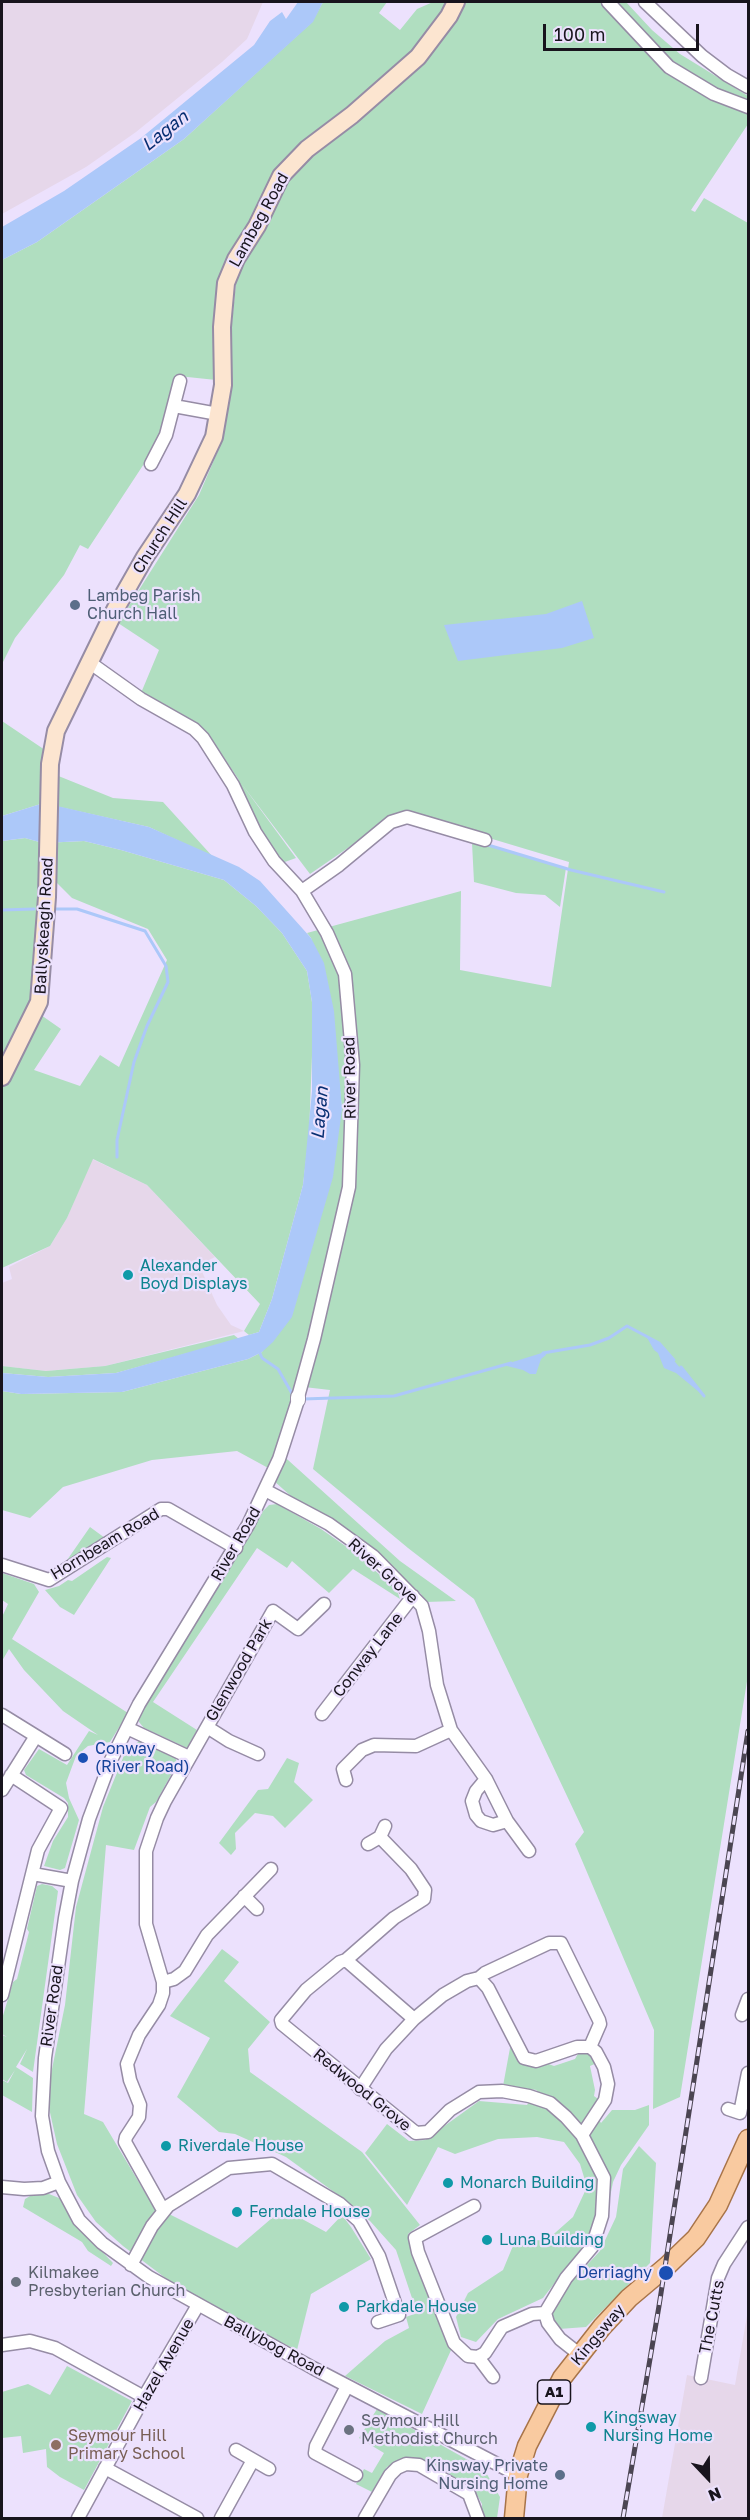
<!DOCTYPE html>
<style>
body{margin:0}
#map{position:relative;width:750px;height:2520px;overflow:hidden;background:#ece1fd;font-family:"Golos Text",sans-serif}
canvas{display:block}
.frame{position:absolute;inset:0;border:3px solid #18141d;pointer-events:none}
.north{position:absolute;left:678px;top:2448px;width:60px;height:60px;-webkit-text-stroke:4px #ece1fd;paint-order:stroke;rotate:158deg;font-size:16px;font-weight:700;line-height:24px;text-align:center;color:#18141d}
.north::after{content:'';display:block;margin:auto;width:21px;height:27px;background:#18141d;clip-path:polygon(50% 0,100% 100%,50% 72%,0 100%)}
.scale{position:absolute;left:543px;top:24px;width:156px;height:27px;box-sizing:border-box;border:3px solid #18141d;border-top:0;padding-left:8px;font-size:18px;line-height:21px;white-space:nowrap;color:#18141d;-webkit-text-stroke:4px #ece1fd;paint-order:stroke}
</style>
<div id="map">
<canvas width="750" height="2520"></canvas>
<div class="frame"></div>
<div class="north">N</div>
<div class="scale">100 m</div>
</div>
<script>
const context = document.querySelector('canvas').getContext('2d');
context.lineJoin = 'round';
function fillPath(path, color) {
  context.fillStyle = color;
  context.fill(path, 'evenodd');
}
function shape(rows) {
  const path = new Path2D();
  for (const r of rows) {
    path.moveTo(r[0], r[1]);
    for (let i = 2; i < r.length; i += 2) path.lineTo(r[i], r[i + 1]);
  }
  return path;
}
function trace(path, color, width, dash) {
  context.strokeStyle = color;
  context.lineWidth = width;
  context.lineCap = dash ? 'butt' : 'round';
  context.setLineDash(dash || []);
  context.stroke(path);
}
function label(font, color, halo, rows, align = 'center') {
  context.font = font + ' "Golos Text",sans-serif';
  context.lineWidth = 4.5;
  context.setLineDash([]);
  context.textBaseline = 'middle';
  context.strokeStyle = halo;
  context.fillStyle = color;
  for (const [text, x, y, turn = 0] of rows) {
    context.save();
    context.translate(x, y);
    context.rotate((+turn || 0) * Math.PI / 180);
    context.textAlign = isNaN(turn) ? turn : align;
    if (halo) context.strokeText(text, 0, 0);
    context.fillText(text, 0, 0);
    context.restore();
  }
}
fillPath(shape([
 [2,2,263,2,247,39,222,62,136,132,86,167,2,214],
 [92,1159,147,1185,215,1257,199,1265,217,1305,231,1325,244,1331,105,1366,46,1371,2,1366,2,1283,12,1279,9,1267,50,1246,67,1218],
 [748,2310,748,2518,662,2518,687,2375,735,2385]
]), '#e6d7ea');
fillPath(shape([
 [323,2,387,2,379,13,400,30,417,9,433,2,626,2,652,30,680,54,748,96,748,124,691,210,695,212,704,198,748,223,748,1675,680,2097,653,2109,654,2030,575,1844,584,1832,474,1599,408,1548,313,1469,330,1390,304,1387,278,1451,400,1561,456,1601,426,1602,421,1594,370,1548,344,1528,292,1497,274,1481,270,1469,237,1451,152,1460,63,1487,30,1518,2,1510,2,1391,21,1394,122,1392,248,1359,262,1352,342,1109,337,1062,311,938,307,933,461,891,460,970,551,987,569,862,409,814,390,819,310,874,241,783,296,858,282,863,268,846,241,793,236,778,239,780,205,730,141,693,159,650,118,623,199,495,220,446,238,262,216,380,178,376,157,444,88,549,80,545,64,575,15,638,2,664,2,260,37,242,184,139,312,22],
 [2,721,45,750,43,759,44,803,2,816],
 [56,775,113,798,163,802,213,857,149,827,55,806],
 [25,838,43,843,84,841,121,850,224,880,256,906,282,933,307,971,312,1002,313,1029,309,1135,303,1185,272,1299,259,1332,249,1335,244,1331,260,1304,147,1185,93,1159,67,1218,50,1246,2,1268,2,1088,41,1015,61,1029,34,1070,80,1086,100,1055,119,1067,167,960,148,929,72,898,56,882,56,873,35,1000,2,1067,2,841],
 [472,843,493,846,566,868,560,907,545,895,516,893,474,882],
 [234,1335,239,1339,116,1373,48,1377,2,1373,2,1366,46,1371,105,1366],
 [277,1504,321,1529,354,1552,397,1590,400,1599,353,1569,329,1593,292,1561,287,1568,257,1548,153,1702,197,1730,187,1748,144,1728,139,1722,138,1712,262,1512,269,1505],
 [90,1527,105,1538,65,1563],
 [107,1557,111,1558,74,1615,60,1607,45,1590,59,1586,68,1580,72,1581],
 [2,1573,34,1584,39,1592,12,1639,128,1713,110,1742,88,1746,76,1756,66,1783,69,1798,79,1820,65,1868,60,1870,44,1866,53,1841,68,1817,68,1803,64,1798,26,1775,24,1770,39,1749,67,1765,89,1731,98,1735,63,1711,24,1670,9,1649,2,1661,2,1617,8,1604,2,1600],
 [140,1740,175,1755,177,1764,156,1802,150,1807,134,1850,106,1845,84,2114,103,2122,153,2206,237,2248,279,2212,293,2214,326,2232,342,2215,351,2227,371,2259,311,2294,297,2350,196,2301,123,2246,96,2222,77,2195,57,2144,49,2108,51,2074,65,2005,76,1907,103,1807,125,1753],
 [287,1758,299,1763,294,1782,313,1800,285,1828,273,1816,255,1813,235,1833,236,1849,231,1855,219,1843,258,1790,268,1789],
 [42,1884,52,1886,58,1891,33,2072,20,2064,27,2049,16,2067,33,2078,32,2112,2,2095,2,2080,8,2083,15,2070,7,2082,2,2079,2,2035,7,2037,2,2034,2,2019,13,1982,17,1979,29,1932,27,1929,37,1886],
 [222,1949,239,1962,224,1981,270,2022,248,2049,250,2072,362,2152,420,2225,408,2234,452,2348,422,2414,345,2376,385,2341,409,2328,406,2317,417,2313,396,2250,370,2221,345,2200,286,2157,235,2134,219,2132,177,2097,210,2038,170,2016],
 [514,2046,523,2062,533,2067,546,2063,554,2066,575,2059,579,2052,587,2051,594,2056,597,2063,590,2066,595,2090,594,2096,598,2099,593,2109,601,2123,612,2110,635,2110,649,2105,649,2125,621,2165,613,2182,606,2217,543,2298,498,2319,476,2342,461,2337,456,2317,468,2293,503,2270,515,2241,547,2240,573,2217,587,2187,580,2164,564,2142,537,2137,498,2139,455,2154,438,2147,407,2205,365,2153,387,2124,409,2141,425,2140,479,2101,527,2105,537,2090,503,2086,510,2048],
 [639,2146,656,2163,650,2263,586,2327,559,2329,551,2318,550,2313,571,2282,600,2251,616,2217,623,2169],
 [35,2193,49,2194,64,2200,91,2240,113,2263,111,2266,88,2251,82,2242,23,2207,25,2199],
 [67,2366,132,2401,84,2490,60,2477,47,2467,46,2449,23,2453,21,2436,2,2438,2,2392,28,2384,50,2395],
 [377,2409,484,2469,500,2497,497,2518,482,2518,482,2504,476,2493,465,2483,427,2462,411,2457,398,2461,387,2467,372,2492,356,2484,364,2469,372,2473,384,2453,359,2438]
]), '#b0dec0');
fillPath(shape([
 [298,2,323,2,313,22,184,139,37,242,2,260,2,227,64,191,141,138,254,45,270,21,282,12,286,19],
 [582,601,594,638,562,648,458,661,444,625,546,614],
 [44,803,149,827,239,867,260,881,311,938,324,963,334,1011,342,1109,333,1177,292,1317,273,1342,262,1352,248,1359,122,1392,21,1394,2,1391,2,1373,48,1377,116,1373,259,1332,272,1299,303,1185,312,1091,312,1002,307,971,282,933,256,906,224,880,121,850,84,841,43,843,25,838,2,841,2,816],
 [645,1334,659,1343,704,1396,676,1373,664,1368,658,1353,654,1350],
 [545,1352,546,1355,541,1359,536,1374,530,1374,523,1370,503,1365]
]), '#acc8f9');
trace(shape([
 [488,845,571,870,664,892],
 [55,909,77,909,145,931,166,966,168,982,147,1026,134,1062,117,1140,117,1157],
 [2,910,34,909],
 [259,1351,262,1358,278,1369,294,1397],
 [543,1353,590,1345,609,1338,627,1326,659,1343,674,1360],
 [681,1367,704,1396],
 [303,1399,394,1396,511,1363]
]), '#acc8f9', 3);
const minor = shape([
 [608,2,669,67,714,94,748,107],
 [645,2,702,56,727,75,748,87],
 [174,406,218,414],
 [151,464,166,435,180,381],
 [89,662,141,699,194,729,203,738,233,785,255,832,274,861,302,891,327,933,345,974,353,1065,349,1187,314,1339,298,1397],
 [302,891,339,865,391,822,407,817,485,840],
 [298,1400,279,1459,248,1525,139,1704,111,1760,89,1819,72,1881,65,1918,45,2058,42,2116,48,2151,59,2182,79,2220,102,2243,149,2277,313,2368,518,2475],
 [265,1490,329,1524,373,1556,422,1606,429,1631,437,1685,451,1730,486,1779,507,1821,529,1851],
 [2,1565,49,1580,161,1509,168,1509,236,1548],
 [322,1714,413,1596],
 [2,1715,65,1754],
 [207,1727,229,1741,258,1754],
 [127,1728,189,1757],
 [486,1779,476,1791,472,1801,476,1815,481,1821,493,1825,507,1821],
 [346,1780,343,1769,362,1750,374,1745,416,1746,451,1730],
 [2,1790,36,1736],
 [380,1837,411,1869,425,1890,424,1899,394,1918,346,1960,340,1962,306,1990,281,2020,282,2024,416,2133,428,2132,450,2110,479,2092,502,2091,529,2096,550,2103,566,2117,582,2135,604,2178,602,2216,592,2247,566,2278,545,2313,548,2323,560,2339,579,2354],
 [368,1844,380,1837,385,1826],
 [33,1874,72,1881],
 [244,1896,257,1909],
 [346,1960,414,2019],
 [479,1978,485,1973,549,1943,561,1943,599,2020,600,2024,590,2047],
 [163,1982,174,1979,185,1971,207,1935,271,1869],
 [2,1995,38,1850,61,1808,11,1775],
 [742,2015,748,1999],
 [360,2089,386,2049,414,2019,443,1995,467,1981,479,1978,488,1988,524,2058,536,2061,577,2047,590,2047,596,2052,604,2067,608,2084,605,2100,582,2135],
 [728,2109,740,2113,748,2073],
 [2,2187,24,2189,43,2188,59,2182],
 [474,2206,415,2238,418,2252,454,2343,468,2356,478,2357,485,2353,502,2327,532,2314,545,2313],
 [163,2210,125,2142,126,2137,139,2117,140,2105,130,2080,127,2064,139,2035,159,2005,163,1993,163,1982,146,1924,146,1851,157,1818,165,1801,273,1611,298,1629,324,1604],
 [131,2265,152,2226,168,2206,229,2168,272,2164,340,2204,359,2221,379,2256,399,2315,378,2322],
 [2,2345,30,2341,55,2348,144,2397],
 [478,2357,493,2377],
 [701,2378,718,2278,724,2264,748,2227],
 [347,2386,316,2446,315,2453,356,2475],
 [236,2450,269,2469],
 [105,2468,197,2518],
 [78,2518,144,2397,198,2305],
 [221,2518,253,2460],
 [365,2518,390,2475,397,2468,406,2464,419,2465,469,2494,478,2518]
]);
const tertiary = shape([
 [298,1400,298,1397]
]);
const secondary = shape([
 [2,1077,39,1002,47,897,50,764,56,731,116,608,145,557,187,494,214,437,223,385,222,327,226,283,236,259,257,226,281,176,307,149,352,115,418,57,449,16,456,2]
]);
const primary = shape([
 [514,2518,518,2475,527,2446,562,2378,602,2327,629,2298,667,2266,696,2238,718,2205,748,2139]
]);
trace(minor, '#968ca5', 15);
trace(tertiary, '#968ca5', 16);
trace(secondary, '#968ca5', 20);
trace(primary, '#a87449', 21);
trace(minor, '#fff', 12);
trace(tertiary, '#fff', 14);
trace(secondary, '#fce5d0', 16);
trace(primary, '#f9caa0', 18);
const rail = shape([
 [623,2518,659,2306,748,1731]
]);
trace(rail, '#4b4552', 5);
trace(rail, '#ece1fd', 3, [9]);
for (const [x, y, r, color] of [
 [75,605,6,"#5c6f8a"],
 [128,1275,6,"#0f9aa8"],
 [83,1758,6,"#1a4fb4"],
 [166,2146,6,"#0f9aa8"],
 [448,2183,6,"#0f9aa8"],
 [237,2212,6,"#0f9aa8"],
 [487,2240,6,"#0f9aa8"],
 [666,2273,8,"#1a4fb4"],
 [16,2282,6,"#6b7280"],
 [344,2307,6,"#0f9aa8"],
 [591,2427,6,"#0f9aa8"],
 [349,2430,6,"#6b7280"],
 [56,2445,6,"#8d6e63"],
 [560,2475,6,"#5c6f8a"]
]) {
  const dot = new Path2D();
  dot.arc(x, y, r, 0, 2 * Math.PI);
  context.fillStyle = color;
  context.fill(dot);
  trace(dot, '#ece1fd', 2);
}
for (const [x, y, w] of [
 [554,2392,33]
]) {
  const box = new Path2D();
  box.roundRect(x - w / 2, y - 12, w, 24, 4.5);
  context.fillStyle = '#ece1fd';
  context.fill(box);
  trace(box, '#18141d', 1.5);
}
label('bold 15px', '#18141d', null, [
 ["A1",554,2392]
]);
label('16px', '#18141d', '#ece1fd', [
 ["Lambeg Road",259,220,-61],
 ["Church Hill",160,536,-57],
 ["Ballyskeagh Road",44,926,-87],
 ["River Road",350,1078,-91],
 ["Hornbeam Road",105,1544,-31],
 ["River Road",236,1544,-60],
 ["River Grove",383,1571,42],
 ["Conway Lane",368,1655,-52],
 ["Glenwood Park",239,1670,-60],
 ["River Road",52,2006,-82],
 ["Redwood Grove",362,2090,39],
 ["The Cutts",712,2317,-79],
 ["Kingsway",598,2335,-50],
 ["Ballybog Road",274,2346,28],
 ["Hazel Avenue",164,2365,-60]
]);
label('16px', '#4e5e75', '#ece1fd', [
 ["Lambeg Parish",87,596],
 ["Church Hall",87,614],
 ["Kinsway Private",548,2466,"right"],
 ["Nursing Home",548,2484,"right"]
], 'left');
label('16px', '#0d838f', '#ece1fd', [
 ["Alexander",140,1266],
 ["Boyd Displays",140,1284],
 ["Riverdale House",178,2146],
 ["Monarch Building",460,2183],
 ["Ferndale House",249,2212],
 ["Luna Building",499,2240],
 ["Parkdale House",356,2307],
 ["Kingsway",603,2418],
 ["Nursing Home",603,2436]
], 'left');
label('16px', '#164399', '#ece1fd', [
 ["Conway",95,1749],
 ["(River Road)",95,1767],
 ["Derriaghy",652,2273,"right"]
], 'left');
label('16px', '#5b616d', '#ece1fd', [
 ["Kilmakee",28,2273],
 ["Presbyterian Church",28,2291],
 ["Seymour Hill",361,2421],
 ["Methodist Church",361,2439]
], 'left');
label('16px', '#785e54', '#ece1fd', [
 ["Seymour Hill",68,2436],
 ["Primary School",68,2454]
], 'left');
label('italic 18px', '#072e72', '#ece1fd', [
 ["Lagan",165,131,-38],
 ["Lagan",320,1113,-85]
]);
</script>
